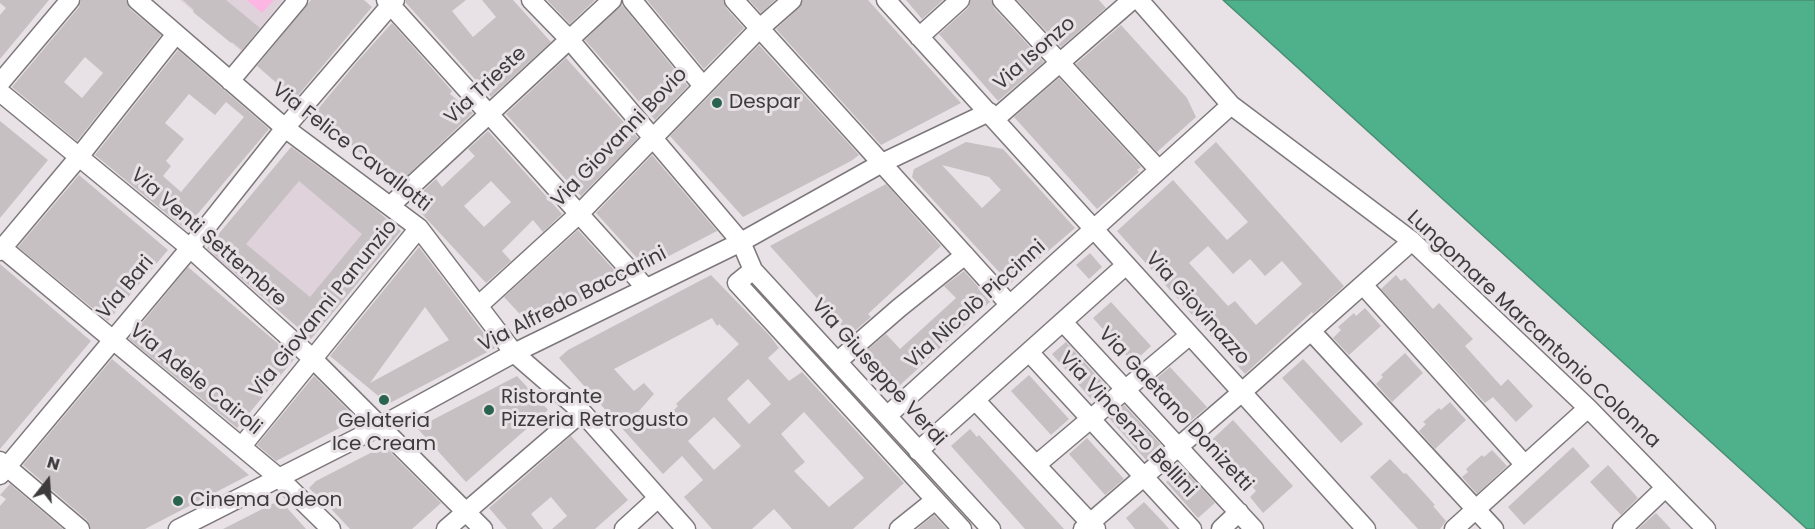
<!DOCTYPE html>
<meta charset="utf-8">
<style>
body{margin:0}
#map{position:relative;width:1815px;height:529px;overflow:hidden;background:#e8e1e5;font-family:Poppins,sans-serif}
canvas{display:block}
.north{position:absolute;left:18px;top:451px;width:60px;height:60px;-webkit-text-stroke:4px #e8e1e5;paint-order:stroke;rotate:17deg;font-size:16px;font-weight:700;line-height:24px;text-align:center;color:#3d3b3c}
.north::after{content:'';display:block;margin:auto;width:21px;height:27px;background:#3d3b3c;clip-path:polygon(50% 0,100% 100%,50% 72%,0 100%)}
</style>
<div id="map">
<canvas width="1815" height="529"></canvas>
<div class="north">N</div>
</div>
<script>
const context = document.querySelector('canvas').getContext('2d');
context.lineJoin = 'round';
function fillPath(path, color) {
  context.fillStyle = color;
  context.fill(path, 'evenodd');
}
function shape(rows) {
  const path = new Path2D();
  for (const r of rows) {
    path.moveTo(r[0], r[1]);
    for (let i = 2; i < r.length; i += 2) path.lineTo(r[i], r[i + 1]);
  }
  return path;
}
function trace(path, color, width, dash) {
  context.strokeStyle = color;
  context.lineWidth = width;
  context.lineCap = dash ? 'butt' : 'round';
  context.setLineDash(dash || []);
  context.stroke(path);
}
function label(font, color, halo, rows, align = 'center') {
  context.font = font + ' Poppins,sans-serif';
  context.lineWidth = 6;
  context.setLineDash([]);
  context.textBaseline = 'middle';
  context.strokeStyle = halo;
  context.fillStyle = color;
  for (const [text, x, y, turn = 0] of rows) {
    context.save();
    context.translate(x, y);
    context.rotate((+turn || 0) * Math.PI / 180);
    context.textAlign = isNaN(turn) ? turn : align;
    if (halo) context.strokeText(text, 0, 0);
    context.fillText(text, 0, 0);
    context.restore();
  }
}
fillPath(shape([
 [180,0,283,0,241,51],
 [295,143,400,231,311,338,206,250]
]), '#dfd2da');
fillPath(shape([
 [247,0,274,0,262,13]
]), '#fdb5e3');
const water = shape([
 [1223,0,1815,0,1815,529,1807,529,1223,0]
]);
fillPath(water, '#4eb18b');
trace(water, '#498e73', 1.5);
fillPath(shape([
 [0,0,49,0,0,59,0,15,6,8,0,3],
 [81,0,126,0,130,9,161,35,77,141,12,87,79,7],
 [85,57,103,73,82,98,64,82],
 [183,0,226,0,260,28,242,50,232,42,231,43,193,12,194,10],
 [311,0,364,0,372,7,295,99,257,66],
 [406,0,466,0,452,11,473,37,496,17,482,0,513,0,551,42,491,97,406,3],
 [547,0,595,0,570,24],
 [647,0,723,0,726,8,744,28,704,69],
 [749,0,775,0,761,13],
 [803,0,868,0,961,103,881,145,776,29,799,8],
 [906,0,943,0,922,19],
 [971,0,991,0,994,8,1044,62,998,101,939,34,968,8],
 [1017,0,1099,0,1106,8,1061,47],
 [622,5,688,86,655,120,585,40],
 [392,23,452,91,450,94,473,113,398,184,314,114,356,63],
 [1121,25,1187,98,1196,117,1157,152,1076,64],
 [759,45,859,155,851,161,743,217,670,136],
 [178,50,269,129,185,229,95,155],
 [189,94,215,115,226,102,244,117,181,192,163,176,171,166,166,161,184,139,165,123],
 [566,58,638,138,581,196,506,114],
 [1059,78,1141,167,1137,170,1139,172,1097,209,1014,117],
 [0,121,48,160,0,218],
 [488,131,562,214,543,232,533,220,502,251,511,261,486,283,411,202,436,179,442,187,475,156,468,149],
 [491,181,511,202,484,227,464,206],
 [966,142,1003,149,1075,228,1010,284,912,177,914,169],
 [942,165,989,177,1001,190,982,208],
 [1216,142,1344,286,1313,314,1312,312,1245,374,1117,231,1173,180,1227,240,1248,222,1194,162],
 [1208,246,1233,274,1250,259,1265,276,1282,261,1302,284,1256,325,1235,301,1228,306,1189,263],
 [291,147,375,209,401,231,311,339,207,248],
 [299,181,362,234,310,297,246,244],
 [652,155,717,231,646,268,596,213],
 [79,175,168,250,108,321,18,247],
 [886,184,941,246,868,314,871,317,850,335,770,246],
 [578,230,623,280,532,327,504,297],
 [419,247,495,348,388,404,330,356],
 [425,307,449,340,370,383],
 [1090,253,1102,267,1089,279,1076,265],
 [0,264,91,341,0,449],
 [188,267,295,358,237,428,129,339],
 [964,271,991,301,897,388,865,352,886,334,900,349,956,298,944,286],
 [711,275,770,336,779,348,768,358,789,381,802,372,904,483,853,529,792,529,774,509,752,529,712,529,684,497,703,480,682,456,663,474,559,358,568,350],
 [712,318,717,326,719,324,739,344,676,404,678,406,655,428,639,411,654,394,644,383,634,391,614,369],
 [748,379,771,404,749,424,727,399],
 [804,412,864,478,829,507,794,471,805,462,781,434],
 [714,417,741,446,714,470,688,441],
 [1396,275,1401,281,1405,278,1433,309,1439,303,1473,339,1465,346,1501,386,1508,379,1533,406,1516,422,1493,397,1485,403,1381,289],
 [1111,302,1151,346,1133,363,1093,318],
 [1365,308,1381,326,1349,355,1333,338,1341,330,1338,327,1354,313,1356,316],
 [1066,342,1106,386,1091,399,1052,354],
 [1405,353,1423,373,1392,402,1376,384,1383,377,1381,375],
 [112,359,249,475,145,529,91,529,87,520,23,465],
 [1303,359,1363,424,1341,443,1282,378],
 [1170,367,1207,407,1188,423,1152,382],
 [1029,375,1069,419,1051,435,1011,391],
 [314,376,357,419,276,461,257,445],
 [517,376,548,410,466,482,417,428],
 [1450,402,1466,420,1435,449,1419,431,1426,424,1423,422,1439,408,1441,410],
 [1124,405,1162,446,1146,460,1109,418],
 [1233,420,1293,486,1263,513,1250,497,1256,491,1244,478,1246,476,1225,455,1218,461,1204,447],
 [970,429,977,437,979,435,1064,529,1025,529,951,446],
 [571,436,628,500,595,529,552,529,567,516,551,497,531,514,543,529,507,529,489,508],
 [1087,438,1124,479,1105,495,1069,454],
 [384,446,441,503,412,529,350,529,319,496,318,497,309,488,316,481],
 [1573,447,1590,466,1524,525,1508,507],
 [1492,450,1507,466,1477,494,1462,477,1468,472,1466,469,1482,455,1484,457],
 [1390,459,1404,474,1406,473,1435,505,1433,506,1446,521,1440,529,1418,529,1370,477],
 [1608,465,1638,498,1621,515,1590,482],
 [1182,467,1215,503,1198,518,1166,482],
 [10,484,63,529,0,529,0,506,6,499,0,495],
 [280,500,306,529,223,529],
 [1144,502,1163,522,1169,529,1135,529,1126,518],
 [1656,513,1671,529,1638,529],
 [934,515,947,529,917,529]
]), '#c6c0c3');
const minor = shape([
 [137,0,285,128,419,228,514,353,582,412,686,529],
 [386,0,646,288],
 [531,0,569,39,741,242,753,270,991,529],
 [632,0,703,86],
 [734,0,1010,305],
 [886,0,1366,529],
 [1002,0,1159,170],
 [1139,0,1231,105,1412,241,1588,408,1706,529],
 [919,37,960,0],
 [230,81,298,0],
 [0,83,70,0],
 [0,92,190,248,312,358,483,529],
 [995,119,1132,0],
 [391,205,612,0],
 [0,246,279,478,331,529],
 [0,251,78,158,176,34],
 [753,270,737,283,962,529],
 [1363,285,1525,465],
 [478,306,580,213,759,29,792,0],
 [1063,322,1254,529],
 [1311,331,1494,529],
 [1029,352,1192,529],
 [838,361,899,308,965,255],
 [975,400,1096,529],
 [888,415,1231,105],
 [242,446,419,228],
 [918,451,1126,265],
 [0,461,80,529],
 [1036,465,1190,335],
 [0,475,190,248,285,128,395,0],
 [178,529,381,426,514,353,741,242,882,163,989,112],
 [446,529,582,412],
 [624,529,658,498],
 [899,529,934,501],
 [1083,529,1242,392,1412,241],
 [1221,529,1239,512],
 [1454,529,1588,408],
 [1622,529,1665,488]
]);
trace(minor, '#7e787c', 21);
trace(minor, '#fff', 18);
for (const [x, y, r, color] of [
 [717,103,6,"#2a644e"],
 [384,400,6,"#2a644e"],
 [489,410,6,"#2a644e"],
 [178,501,6,"#2a644e"]
]) {
  const dot = new Path2D();
  dot.arc(x, y, r, 0, 2 * Math.PI);
  context.fillStyle = color;
  context.fill(dot);
  trace(dot, '#e8e1e5', 2);
}
label('20px', '#3d3b3c', '#e8e1e5', [
 ["Via Isonzo",1035,54,-41],
 ["Via Trieste",486,86,-43],
 ["Via Giovanni Bovio",620,138,-46],
 ["Via Felice Cavallotti",351,148,38],
 ["Via Venti Settembre",208,238,41],
 ["Via Bari",126,288,-50],
 ["Via Alfredo Baccarini",573,300,-27],
 ["Via Nicolò Piccinni",976,305,-42],
 ["Via Giovanni Panunzio",324,309,-51],
 ["Via Giovinazzo",1197,309,48],
 ["Lungomare Marcantonio Colonna",1533,330,43],
 ["Via Giuseppe Verdi",878,373,48],
 ["Via Adele Cairoli",195,380,39],
 ["Via Gaetano Donizetti",1175,410,47],
 ["Via Vincenzo Bellini",1127,425,47]
]);
label('20px', '#3d3b3c', '#e8e1e5', [
 ["Despar",729,103],
 ["Ristorante",501,398],
 ["Pizzeria Retrogusto",501,421],
 ["Gelateria",384,422,"center"],
 ["Ice Cream",384,445,"center"],
 ["Cinema Odeon",190,501]
], 'left');
</script>
